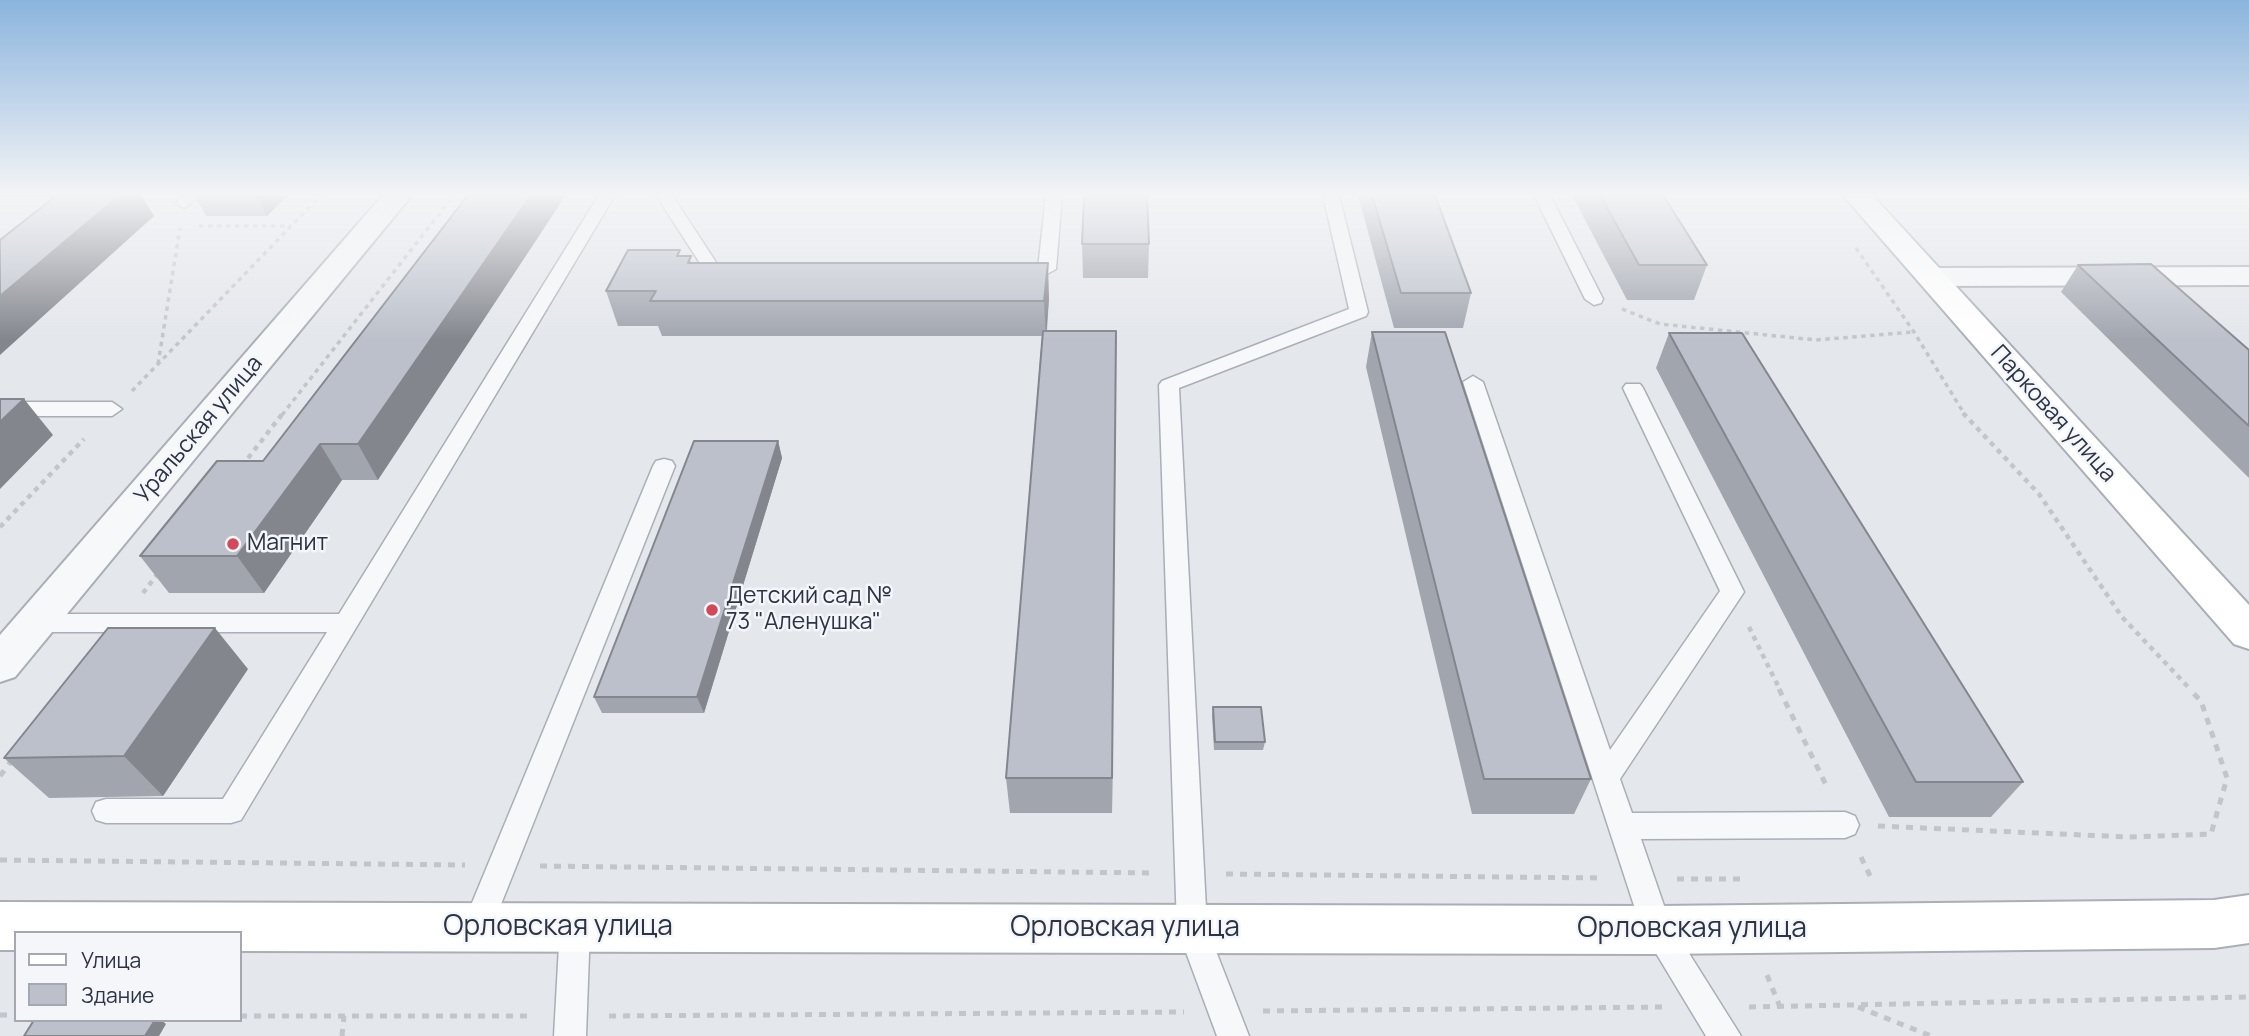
<!DOCTYPE html>
<meta charset="utf-8">
<style>
body{margin:0}
#map{position:relative;width:2249px;height:1036px;overflow:hidden;background:#e4e7ec;font-family:Manrope,sans-serif}
canvas{display:block}
.legend{position:absolute;left:14px;top:931px;width:228px;height:91px;box-sizing:border-box;background:#f4f6f9;border:2px solid #a4a8b1;margin:0;padding:9px 12px;list-style:none;font-size:21px;color:#2b3445}
.legend li{display:flex;align-items:center;gap:14px;height:35px}
.legend b{width:35px;border:2px solid #a4a8b1}
</style>
<div id="map">
<canvas width="2249" height="1036"></canvas>
<ul class="legend">
<li><b style="height:9px;background:#fff"></b>Улица</li>
<li><b style="height:19px;background:#bbc0ca"></b>Здание</li>
</ul>
</div>
<script>
const context = document.querySelector('canvas').getContext('2d');
context.lineJoin = 'round';
function shape(rows) {
  const path = new Path2D();
  for (const r of rows) {
    path.moveTo(r[0], r[1]);
    for (let i = 2; i < r.length; i += 2) path.lineTo(r[i], r[i + 1]);
  }
  return path;
}
function trace(path, color, width, dash) {
  context.strokeStyle = color;
  context.lineWidth = width;
  context.lineCap = dash ? 'butt' : 'round';
  context.setLineDash(dash || []);
  context.stroke(path);
}
function fillPath(path, color) {
  context.fillStyle = color;
  context.fill(path, 'evenodd');
}
function label(font, color, halo, rows, align = 'center') {
  context.font = font + ' Manrope,sans-serif';
  context.lineWidth = 5;
  context.setLineDash([]);
  context.textBaseline = 'middle';
  context.strokeStyle = halo;
  context.fillStyle = color;
  for (const [text, x, y, turn = 0] of rows) {
    context.save();
    context.translate(x, y);
    context.rotate((+turn || 0) * Math.PI / 180);
    context.textAlign = isNaN(turn) ? turn : align;
    if (halo) context.strokeText(text, 0, 0);
    context.fillText(text, 0, 0);
    context.restore();
  }
}
const lane = shape([
 [184,195,202,195,184,208,176,203,184,195],
 [599,195,615,195,241,820,231,823,106,823,96,820,92,811,96,802,106,799,223,799,327,632,35,632,26,630,23,623,26,616,35,614,339,614,599,195],
 [656,195,672,195,725,276,735,277,738,281,735,285,714,285,656,195],
 [1046,195,1062,195,1056,269,1047,274,1038,269,1046,195],
 [1323,195,1339,195,1368,312,1366,316,1179,388,1207,928,1249,1036,1217,1036,1177,928,1159,385,1162,381,1349,309,1323,195],
 [1534,195,1550,195,1603,299,1601,303,1594,305,1585,299,1534,195],
 [1473,376,1483,382,1610,750,1720,591,1623,388,1626,384,1640,384,1643,388,1744,592,1620,779,1632,813,1845,812,1855,816,1859,825,1855,834,1845,838,1641,839,1670,923,1741,1036,1706,1036,1642,930,1463,382,1473,376],
 [0,402,112,402,122,409,112,416,0,416,0,402],
 [664,459,672,461,675,466,492,927,488,937,477,941,466,937,462,927,653,466,656,461,664,459],
 [575,913,586,917,590,927,586,1036,554,1036,560,927,564,917,575,913]
]);
const street = shape([
 [383,195,412,195,15,677,0,682,0,635,383,195],
 [2249,267,2249,285,1931,286,1920,283,1916,277,1920,271,1931,268,2249,267]
]);
const secondary = shape([
 [1843,195,1872,195,2249,605,2249,649,2234,644,1843,195],
 [2249,895,2249,943,2214,948,1657,954,240,951,240,933,16,933,16,950,0,950,0,902,1657,906,2214,900,2249,895]
]);
trace(lane, '#a9aeb7', 3);
trace(street, '#a9aeb7', 4);
trace(secondary, '#a9aeb7', 4);
trace(shape([
 [199,226,291,226],
 [1856,248,1914,332,1965,415],
 [1622,309,1660,324,1816,340,1913,332],
 [158,364,180,228],
 [132,391,321,195],
 [282,415,454,195]
]), '#c2c5cb', 3.5, [4.5, 4.5]);
trace(shape([
 [1963,413,2039,494,2122,617,2191,690],
 [242,466,283,413],
 [0,527,84,439],
 [143,593,159,572],
 [1749,627,1780,690]
]), '#c2c5cb', 4.5, [5, 5]);
trace(shape([
 [1779,689,1828,789],
 [0,776,12,760],
 [1878,826,2129,837,2211,834,2227,778,2201,701,2189,689],
 [1861,857,1872,880],
 [0,860,465,865],
 [540,866,1154,873],
 [1226,874,1602,878],
 [1677,879,1746,879],
 [1767,975,1780,1007],
 [1749,1007,2249,997],
 [1858,1007,1931,1036],
 [1263,1011,1664,1007],
 [0,1015,16,1015],
 [240,1016,533,1016],
 [609,1016,1184,1012],
 [342,1036,344,1016]
]), '#c2c5cb', 5, [7, 7]);
fillPath(lane, '#f7f8fa');
fillPath(street, '#f7f8fa');
fillPath(secondary, '#fff');
fillPath(shape([
 [0,195,56,195,53,197,0,197],
 [194,195,288,195,267,216,206,216],
 [468,195,378,480,342,480,264,593,169,593,140,556,263,461],
 [1358,195,1435,195,1471,293,1463,328,1394,328],
 [1572,195,1663,195,1707,265,1694,300,1627,300],
 [1082,244,1149,244,1148,278,1083,278],
 [682,256,693,263,1049,298,1047,331,1116,331,1112,813,1010,813,1006,778,1042,336,662,336,658,326,618,326,606,291],
 [2078,265,2249,350,2249,478,2061,292],
 [1372,332,1591,779,1574,814,1472,814,1366,367],
 [1669,333,2023,782,1991,817,1889,817,1656,368],
 [778,441,782,458,704,713,602,713,594,697],
 [248,669,163,796,49,798,4,758],
 [1213,707,1265,742,1263,750,1214,750,1212,716]
]), '#a1a5ae');
fillPath(shape([
 [120,195,141,195,154,216,0,355,0,296],
 [256,195,288,195,267,216],
 [531,195,566,195,378,480,358,444],
 [1048,263,1049,298,1046,336,1044,301],
 [1116,331,1116,367,1112,813,1112,778],
 [24,399,53,435,0,489,0,422],
 [778,441,782,458,704,713,697,697],
 [320,444,342,480,264,593,237,556],
 [215,628,248,669,163,796,124,756],
 [155,1020,161,1020,166,1024,159,1036,145,1036]
]), '#83868d');
const building = shape([
 [57,195,120,195,0,296,0,240,57,195],
 [468,195,531,195,358,444,320,444,237,556,140,556,217,461,263,461,468,195],
 [1084,195,1147,195,1149,244,1082,244,1084,195],
 [1372,195,1435,195,1471,293,1401,293,1372,195],
 [1600,195,1663,195,1707,265,1639,265,1600,195],
 [628,250,680,250,677,256,691,256,688,263,1048,263,1044,301,650,301,656,291,606,291,628,250],
 [2151,264,2249,350,2249,426,2078,265,2151,264],
 [1043,331,1116,331,1112,778,1006,778,1043,331],
 [1372,332,1445,332,1591,779,1484,779,1372,332],
 [1669,333,1742,333,2023,782,1916,782,1669,333],
 [0,399,24,399,0,422,0,399],
 [694,441,778,441,697,697,594,697,694,441],
 [108,628,215,628,124,756,4,758,108,628],
 [1213,707,1261,707,1265,742,1215,742,1213,707],
 [34,1020,155,1020,145,1036,24,1036,34,1020]
]);
fillPath(building, '#bbc0ca');
trace(building, '#83868d', 2);
const sky = context.createLinearGradient(0, 0, 0, 340);
sky.addColorStop(0, '#8bb4dd');
sky.addColorStop(0.57, '#f3f4f6');
sky.addColorStop(1, '#f3f4f600');
context.fillStyle = sky;
context.fillRect(0, 0, 2249, 340);
for (const [x, y, r, color] of [
 [233,544,7,"#d1495b"],
 [712,610,7,"#d1495b"]
]) {
  const dot = new Path2D();
  dot.arc(x, y, r, 0, 2 * Math.PI);
  context.fillStyle = color;
  context.fill(dot);
  trace(dot, '#f4f6f9', 2.5);
}
label('23px', '#2b3445', '#f4f6f9', [
 ["Парковая улица",2053,414,48],
 ["Уральская улица",199,430,-50]
]);
label('23px', '#2b3445', '#f4f6f9', [
 ["Магнит",247,544],
 ["Детский сад №",726,597],
 ["73 \"Аленушка\"",726,623]
], 'left');
label('28px', '#2b3445', '#f4f6f9', [
 ["Орловская улица",558,927],
 ["Орловская улица",1125,928],
 ["Орловская улица",1692,929]
]);
</script>
